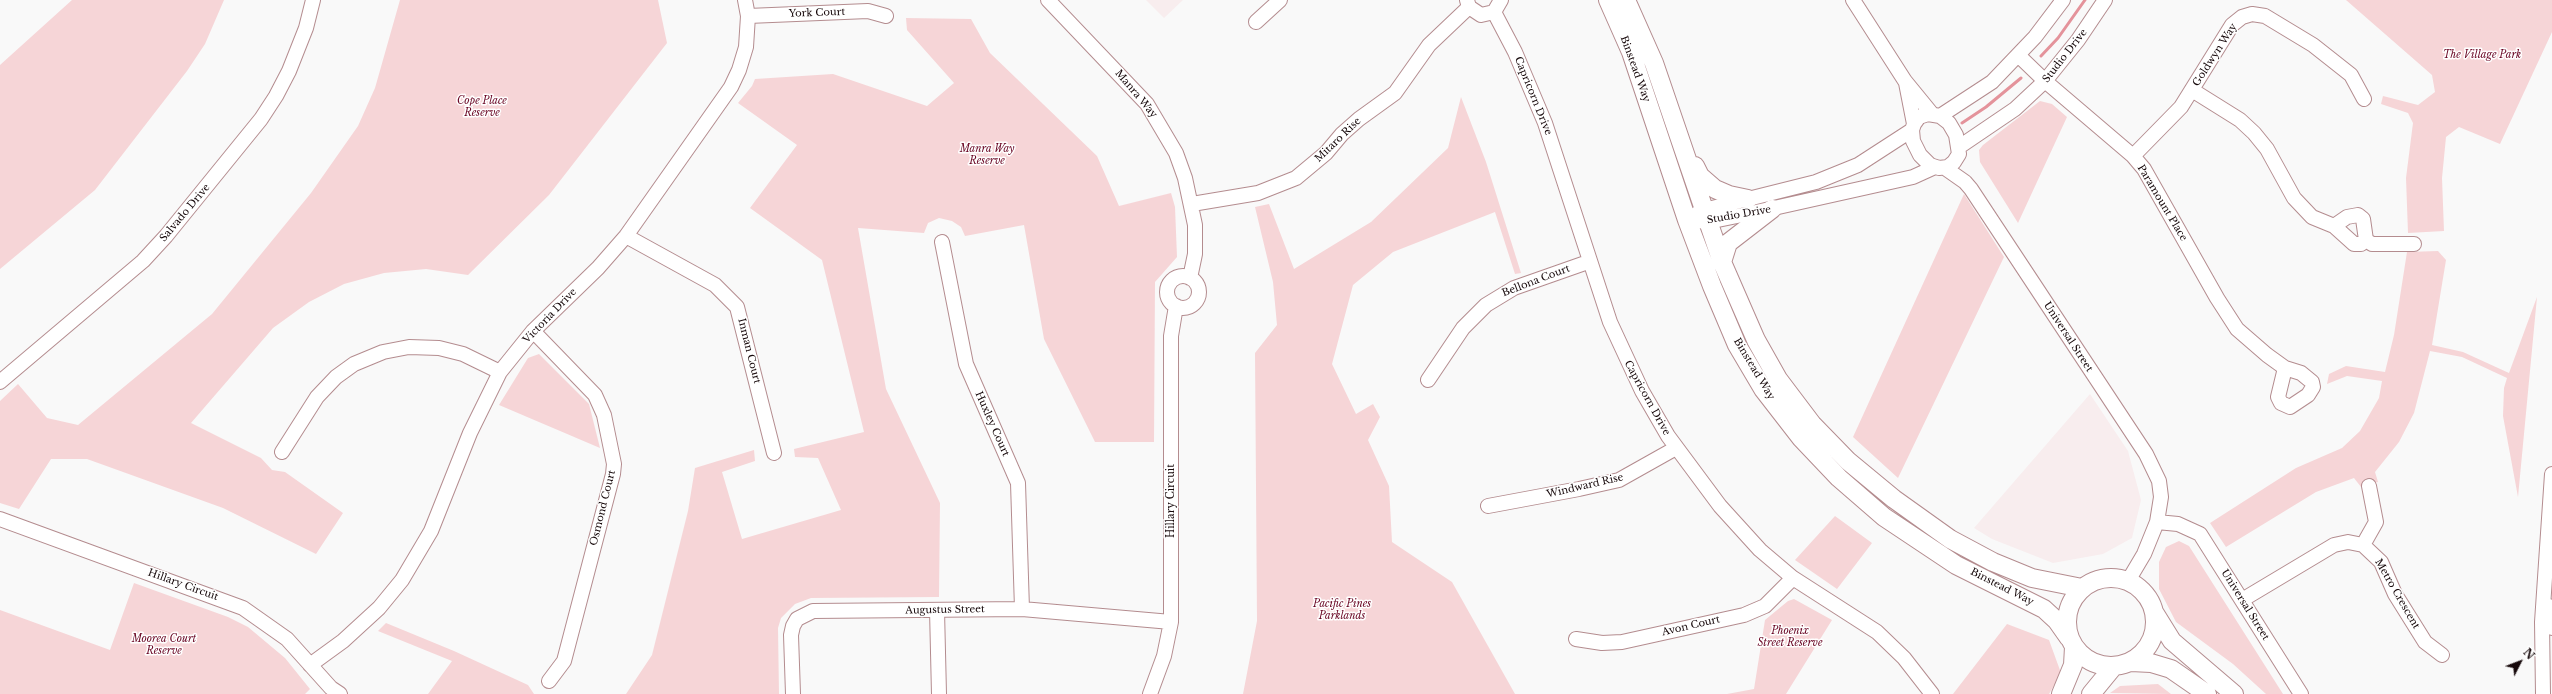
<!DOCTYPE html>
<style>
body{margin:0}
#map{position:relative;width:2552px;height:694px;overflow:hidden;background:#f9f9f9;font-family:"Libre Baskerville",serif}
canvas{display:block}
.north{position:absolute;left:2500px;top:642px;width:40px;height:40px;-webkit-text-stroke:3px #fff;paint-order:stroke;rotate:48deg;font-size:11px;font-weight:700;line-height:16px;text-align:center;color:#16080a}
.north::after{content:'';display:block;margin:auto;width:14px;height:18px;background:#16080a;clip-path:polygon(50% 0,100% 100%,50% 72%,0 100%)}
</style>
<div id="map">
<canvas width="2552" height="694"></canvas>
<div class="north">N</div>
</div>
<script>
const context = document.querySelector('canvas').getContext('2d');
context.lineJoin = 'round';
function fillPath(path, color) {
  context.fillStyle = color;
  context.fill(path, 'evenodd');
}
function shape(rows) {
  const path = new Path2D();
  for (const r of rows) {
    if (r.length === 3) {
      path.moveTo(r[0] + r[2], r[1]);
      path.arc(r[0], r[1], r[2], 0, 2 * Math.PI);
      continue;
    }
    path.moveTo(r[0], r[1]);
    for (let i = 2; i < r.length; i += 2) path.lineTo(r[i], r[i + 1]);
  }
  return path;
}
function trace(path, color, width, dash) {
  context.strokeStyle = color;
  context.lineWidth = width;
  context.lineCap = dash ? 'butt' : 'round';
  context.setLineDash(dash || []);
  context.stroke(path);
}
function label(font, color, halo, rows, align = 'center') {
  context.font = font + ' "Libre Baskerville",serif';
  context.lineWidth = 3;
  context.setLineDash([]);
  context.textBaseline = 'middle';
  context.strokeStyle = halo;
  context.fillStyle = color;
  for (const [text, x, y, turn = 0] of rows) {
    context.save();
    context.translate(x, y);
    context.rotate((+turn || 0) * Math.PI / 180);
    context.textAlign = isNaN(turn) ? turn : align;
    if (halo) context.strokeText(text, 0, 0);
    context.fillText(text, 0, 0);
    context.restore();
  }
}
fillPath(shape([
 [1146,0,1183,0,1164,18],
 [2090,394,2128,451,2141,500,2132,538,2103,554,2053,563,1992,539,1974,528]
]), '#f8edee');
fillPath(shape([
 [72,0,224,0,205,44,187,71,95,190,0,269,0,65],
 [400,0,658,0,667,43,549,195,468,275,426,269,384,273,344,284,309,302,273,328,191,423,261,458,272,470,285,472,343,513,316,554,223,508,87,459,51,459,19,509,0,503,0,401,18,384,47,418,78,425,212,314,311,193,358,126,375,88],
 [2346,0,2552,0,2552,32,2500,144,2459,127,2446,137,2442,178,2444,231,2408,233,2406,178,2413,123,2408,113,2381,104,2383,96,2418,105,2435,92,2432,75],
 [906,18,971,19,990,53,1097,156,1119,206,1171,193,1175,207,1177,257,1155,282,1154,442,1095,442,1044,339,1024,225,965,236,961,227,952,221,939,218,928,223,924,233,858,228,886,389,940,503,939,597,811,598,795,604,781,618,778,628,779,694,626,694,652,655,688,511,695,468,754,450,755,461,722,472,742,539,841,510,818,458,795,457,794,449,864,432,822,260,750,208,797,145,738,103,752,86,755,79,833,74,927,106,954,83,907,30],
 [1461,97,1486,162,1521,273,1515,274,1495,212,1393,252,1353,285,1332,364,1356,414,1373,404,1380,417,1368,440,1389,486,1392,542,1452,582,1515,694,1243,694,1257,621,1255,353,1277,325,1273,282,1255,207,1269,204,1294,269,1371,222,1448,148],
 [2040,101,2052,104,2067,117,2018,223,1980,162,1979,150,1983,145],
 [1964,194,2004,257,1898,478,1853,437],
 [2438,251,2446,260,2432,345,2463,352,2509,373,2537,297,2518,497,2503,416,2504,388,2507,378,2462,357,2430,351,2414,413,2399,442,2375,472,2378,482,2361,487,2354,478,2316,492,2226,547,2210,523,2296,468,2342,448,2360,431,2379,398,2382,381,2347,376,2327,384,2329,374,2346,366,2385,372,2394,335,2407,252],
 [539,354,589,404,600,448,499,405,528,358],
 [1835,516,1872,543,1837,589,1795,560],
 [2179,541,2189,546,2283,694,2266,694,2233,664,2176,622,2159,589,2159,562,2166,547],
 [134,583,228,617,248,627,285,658,310,689,305,694,0,694,0,610,110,650],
 [1794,599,1832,620,1786,694,1727,694,1754,689,1765,620,1788,601],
 [386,623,454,651,528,685,534,694,428,694,452,661,378,631],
 [2007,624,2049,640,2061,673,2049,694,1953,694],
 [2158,684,2171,694,2110,693,2120,686]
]), '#f6d5d7');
trace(shape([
 [2041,56,2058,38,2085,0],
 [1962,123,1986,107,2021,78]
]), '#e4939b', 3);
const minor = shape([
 [1048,0,1147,104,1176,153,1185,178,1195,225,1195,254,1190,278],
 [1467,0,1469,7,1481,15,1494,12,1501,0],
 [1853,0,1905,81,1932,114],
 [1494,12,1515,52,1545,123,1610,322,1642,391,1668,436,1720,506,1760,550,1793,578,1877,632,1904,658,1932,694],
 [748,16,868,11,886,16],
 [1256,22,1280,0],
 [2018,55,2045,81,2133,156,2144,169,2217,298,2237,329,2267,355,2285,368,2301,373,2312,382,2313,387,2308,395,2290,407,2281,403,2278,397,2285,368],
 [1906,83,1914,124],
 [2192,90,2240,120,2254,133,2267,149,2294,198,2312,217,2334,226,2354,244,2361,244,2366,240,2363,219,2358,215,2347,217,2334,226],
 [1928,114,1940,116,1949,123,1956,135,1959,154,1954,162,1948,167,1939,168,1930,165,1920,155,1913,141,1912,130,1914,124,1919,117,1928,114],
 [1940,116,1992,82,2035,37,2063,0],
 [1959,147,2015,109,2045,81,2078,40,2105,0],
 [2133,156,2181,107,2232,25,2242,17,2252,14,2265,16,2313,45,2351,75,2364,99],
 [1945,168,1965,182,1971,189,2146,454,2159,481,2161,497,2157,522,2144,554,2128,581],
 [1192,204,1258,193,1296,178,1326,153,1342,134,1359,119,1395,93,1429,45,1469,7],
 [1696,214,1704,210,1816,182,1858,165,1912,130],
 [1687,220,1708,222,1747,214,1913,177,1935,167],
 [626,236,715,285,737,307,774,453],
 [2366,240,2372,244,2414,244],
 [942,242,966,364,1018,483,1022,609],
 [1183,292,16],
 [533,331,595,395,604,415,614,464,613,474,564,661,549,681],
 [1428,380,1463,328,1486,305,1514,288,1588,262],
 [0,382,143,261,166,236,261,119,276,96,289,71,306,28,313,0],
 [282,452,317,397,336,377,354,364,383,352,409,347,439,348,463,354,500,372],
 [1488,506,1579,489,1619,480,1676,448],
 [0,519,243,608,287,639,331,688,340,694],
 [2157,522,2178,524,2200,534,2301,694],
 [2363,545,2376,522,2369,486],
 [2242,600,2334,545,2348,542,2363,545,2381,562,2395,594,2425,642,2442,655],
 [2549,606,2552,628],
 [937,610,939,694],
 [1576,639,1602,643,1622,642,1744,615,1765,606,1793,578],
 [310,665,343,641,379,608,402,580,431,531,470,433,500,372,533,331,598,268,626,236,731,87,739,70,746,47,748,16,745,0],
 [793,694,791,635,793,626,797,619,813,611,1022,609,1171,622],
 [1150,694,1164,656,1171,622,1171,336,1176,306],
 [2543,694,2542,622,2552,474]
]);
const major = shape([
 [1608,0,1631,52,1687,220,1712,286,1737,345,1763,389,1801,438,1839,478,1884,517,1956,565,2044,609,2057,621,2069,638],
 [1626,0,1654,63,1722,262,1756,340,1778,379,1812,424,1848,461,1894,499,1950,539,1993,562,2032,578,2082,588],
 [1695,166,1700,176,1715,189,1729,195,1748,199],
 [1722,262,1728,243,1772,209],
 [2111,622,44],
 [2154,612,2172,641,2234,694],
 [2131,662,2151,663,2171,669,2207,694],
 [2061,694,2073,665,2074,647],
 [2091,694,2114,666]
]);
trace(minor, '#b48c8f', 16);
trace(major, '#b48c8f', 20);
trace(minor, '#fff', 14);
trace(major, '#fff', 18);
label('10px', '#16080a', '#fff', [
 ["York Court",817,13,-2],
 ["Goldwyn Way",2215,55,-57],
 ["Studio Drive",2065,56,-52],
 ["Binstead Way",1635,69,70],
 ["Manra Way",1136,94,50],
 ["Capricorn Drive",1533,96,68],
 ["Mitaro Rise",1338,140,-44],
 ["Paramount Place",2162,203,59],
 ["Salvado Drive",185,213,-50],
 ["Studio Drive",1739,215,-10],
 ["Bellona Court",1536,281,-21],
 ["Victoria Drive",550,316,-46],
 ["Universal Street",2068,337,57],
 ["Inman Court",749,351,76],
 ["Binstead Way",1754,369,59],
 ["Capricorn Drive",1647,398,61],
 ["Huxley Court",992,424,66],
 ["Windward Rise",1585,486,-13],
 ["Hillary Circuit",1171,501,-90],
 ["Osmond Court",603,508,-76],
 ["Hillary Circuit",183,585,20],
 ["Binstead Way",2002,587,27],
 ["Metro Crescent",2397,594,60],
 ["Universal Street",2245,605,58],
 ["Augustus Street",945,610,-1],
 ["Avon Court",1691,626,-13]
]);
label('italic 10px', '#680422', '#fff', [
 ["The Village Park",2482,55],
 ["Cope Place",482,101],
 ["Reserve",482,113],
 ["Manra Way",987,149],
 ["Reserve",987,161],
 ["Pacific Pines",1342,604],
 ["Parklands",1342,616],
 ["Phoenix",1790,631],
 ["Street Reserve",1790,643],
 ["Moorea Court",164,639],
 ["Reserve",164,651]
]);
</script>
